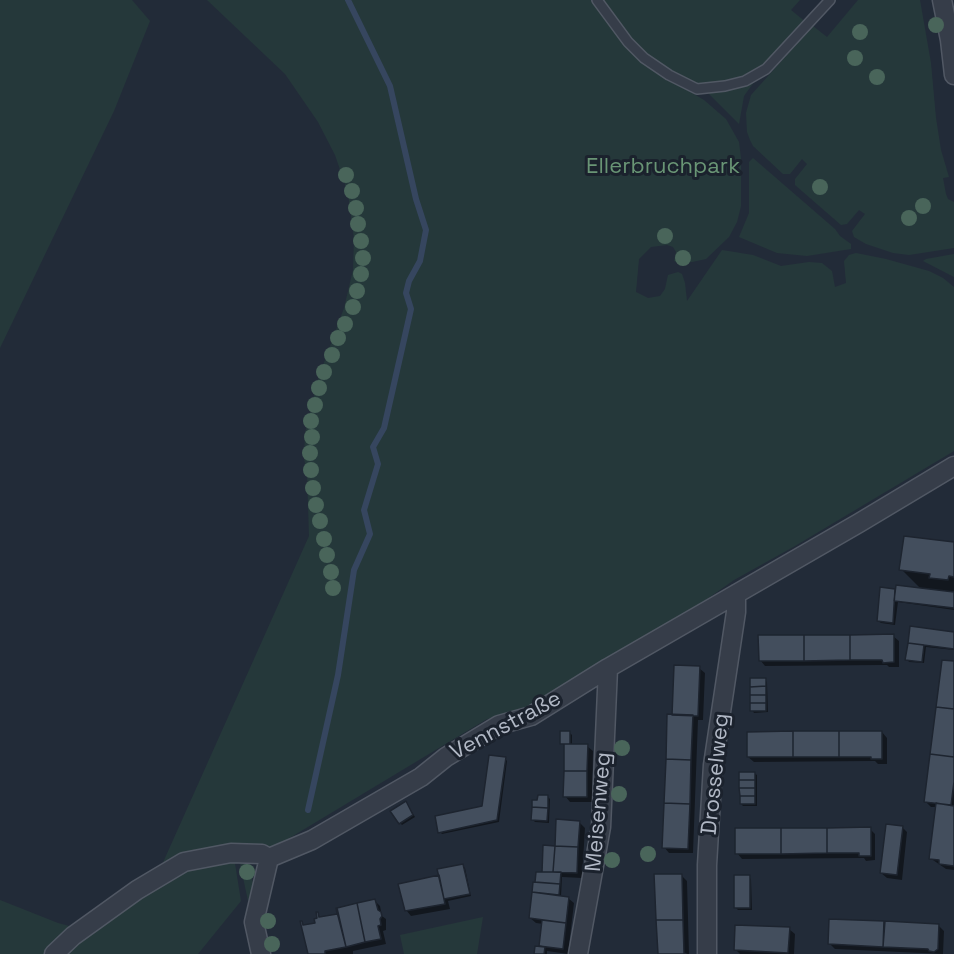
<!DOCTYPE html>
<meta charset="utf-8">
<style>
body{margin:0}
canvas{display:block;background:#222b38}
</style>
<canvas width="954" height="954"></canvas>
<script>
const context = document.querySelector('canvas').getContext('2d');
context.lineJoin = 'round';
function fillPath(path, color) {
  context.fillStyle = color;
  context.fill(path, 'evenodd');
}
function shape(rows) {
  const path = new Path2D();
  for (const r of rows) {
    path.moveTo(r[0], r[1]);
    for (let i = 2; i < r.length; i += 2) path.lineTo(r[i], r[i + 1]);
  }
  return path;
}
function trace(path, color, width, dash) {
  context.strokeStyle = color;
  context.lineWidth = width;
  context.lineCap = dash ? 'butt' : 'round';
  context.setLineDash(dash || []);
  context.stroke(path);
}
function label(font, color, halo, rows, align = 'center') {
  context.font = font + ' "Space Grotesk",sans-serif';
  context.lineWidth = 6;
  context.setLineDash([]);
  context.textBaseline = 'middle';
  context.strokeStyle = halo;
  context.fillStyle = color;
  for (const [text, x, y, turn = 0] of rows) {
    context.save();
    context.translate(x, y);
    context.rotate((+turn || 0) * Math.PI / 180);
    context.textAlign = isNaN(turn) ? turn : align;
    if (halo) context.strokeText(text, 0, 0);
    context.fillText(text, 0, 0);
    context.restore();
  }
}
fillPath(shape([
 [0,0,132,0,150,21,114,111,0,348],
 [207,0,800,0,791,10,807,23,786,50,745,81,697,89,623,40,635,56,660,74,704,100,726,119,739,142,741,158,741,206,737,222,729,237,706,259,692,262,679,263,674,261,676,252,673,247,667,245,651,247,639,259,636,292,648,298,660,296,665,289,668,275,678,272,682,274,685,283,687,301,722,250,753,255,781,266,809,262,822,263,832,271,835,287,846,283,844,261,849,255,856,253,886,259,929,271,943,278,954,287,954,451,795,546,734,580,707,599,512,716,487,719,268,851,232,845,241,901,198,954,0,954,0,900,58,923,73,927,161,867,309,536,307,472,304,459,305,433,318,379,344,308,353,270,354,239,348,193,335,155,318,122,285,74],
 [858,0,920,0,931,63,936,118,941,150,949,177,943,178,946,194,948,199,954,202,954,248,909,255,893,253,866,244,854,237,852,231,865,214,859,210,847,224,841,225,795,185,795,179,807,164,802,159,790,174,783,174,753,146,750,140,747,132,746,113,751,95,813,26,827,37],
 [750,82,754,82,744,96,739,124,708,93,728,90],
 [753,158,835,229,840,236,851,244,851,249,807,256,777,253,739,237,749,213,749,162],
 [954,254,954,277,923,261,926,259],
 [240,863,248,863,254,887,248,901],
 [483,917,477,954,404,954,400,935]
]), '#25383a');
fillPath(shape([
 [954,544,954,610,898,602,895,625,881,623,878,621,882,589,921,589,901,569],
 [911,628,954,632,954,650,926,647,924,663,909,662,907,659],
 [893,636,899,641,899,667,889,667,887,665,765,666,760,660],
 [954,663,954,870,946,869,930,858,937,807,931,807,925,801],
 [699,668,705,673,703,720,698,720,693,853,669,853,664,847,674,716],
 [765,680,767,682,768,712,754,713,752,710],
 [882,732,887,738,887,764,878,764,875,761,754,762,748,757],
 [570,733,572,735,572,746,587,746,593,751,592,802,570,802,565,796,566,746,561,743],
 [505,758,507,761,499,822,442,834,440,832,483,807],
 [754,773,757,775,757,806,743,806,741,804],
 [548,797,550,799,549,823,535,822,533,820],
 [408,805,415,817,402,825,400,823],
 [579,822,585,828,582,878,562,877,561,897,568,898,574,903,568,954,547,951,547,954,536,954,543,948,540,946,543,924,536,923,530,918,537,873,543,873,554,847],
 [902,827,907,832,902,880,887,878,881,873],
 [870,829,875,834,875,860,866,861,864,858,742,859,737,853],
 [462,865,465,868,471,896,448,901,450,909,411,916,406,910,440,876],
 [682,876,687,881,689,954,659,954],
 [749,877,751,879,752,910,738,910,735,907],
 [375,901,380,906,382,916,386,919,386,930,383,931,386,944,353,951,353,954,309,954,317,924,316,920,340,914],
 [831,920,939,926,944,931,943,954,835,949,830,944],
 [789,929,795,934,794,954,740,954,736,950]
]), '#0007');
trace(shape([
 [308,810,338,675,354,570,370,534,364,510,378,464,373,447,384,428,411,309,406,293,409,281,420,261,426,230,416,199,390,86,348,0]
]), '#36465f', 6);
const building = shape([
 [904,536,954,542,954,577,949,576,948,580,929,578,930,574,899,570,904,536],
 [896,585,954,592,954,608,894,601,896,585],
 [880,587,895,589,893,623,877,621,880,587],
 [910,626,954,632,954,649,908,643,910,626],
 [894,634,894,662,883,663,882,660,850,660,850,635,894,634],
 [758,635,804,635,804,661,759,661,758,635],
 [804,635,850,635,850,660,804,661,804,635],
 [908,643,924,645,922,662,905,660,908,643],
 [942,660,954,661,954,709,936,707,942,660],
 [674,665,700,666,698,716,672,715,674,665],
 [750,678,766,678,766,686,750,687,750,678],
 [766,686,766,695,750,695,750,687,766,686],
 [750,695,766,695,766,703,750,703,750,695],
 [750,703,766,703,766,711,750,711,750,703],
 [936,707,954,709,954,757,930,754,936,707],
 [667,714,693,715,691,760,666,759,667,714],
 [560,731,570,731,570,744,560,744,560,731],
 [793,731,793,757,747,757,747,732,793,731],
 [793,731,839,731,839,757,793,757,793,731],
 [839,731,882,731,882,759,871,759,871,757,839,757,839,731],
 [564,744,588,744,587,771,564,771,564,744],
 [930,754,954,757,954,782,951,805,924,802,930,754],
 [489,755,506,757,497,820,438,833,435,816,482,806,489,755],
 [666,759,691,760,690,804,664,803,666,759],
 [564,771,587,771,587,797,563,797,564,771],
 [739,772,755,772,755,780,739,780,739,772],
 [739,780,755,780,755,788,739,788,739,780],
 [739,788,755,788,755,796,740,796,739,788],
 [538,795,548,795,548,808,532,807,532,800,537,800,538,795],
 [740,796,755,796,755,804,740,804,740,796],
 [406,801,413,815,399,824,390,811,406,801],
 [664,803,690,804,688,849,662,848,664,803],
 [936,803,954,806,954,866,939,864,939,860,929,859,936,803],
 [532,807,548,808,547,821,531,820,532,807],
 [556,819,580,821,578,847,555,846,556,819],
 [886,824,903,826,897,875,880,873,886,824],
 [871,827,871,856,859,856,859,853,827,853,827,828,871,827],
 [735,828,781,828,781,854,735,854,735,828],
 [781,828,827,828,827,853,781,854,781,828],
 [543,845,555,846,553,872,542,872,543,845],
 [555,846,578,847,577,873,553,872,555,846],
 [463,864,470,894,444,899,437,869,463,864],
 [536,872,561,872,560,884,535,882,536,872],
 [654,874,682,874,683,920,656,920,654,874],
 [439,875,445,904,405,911,398,884,439,875],
 [734,875,750,875,750,908,734,908,734,875],
 [533,882,560,884,559,895,532,892,533,882],
 [532,892,569,897,566,923,529,918,532,892],
 [375,899,378,910,381,912,382,916,380,919,381,925,378,926,381,939,365,942,357,903,375,899],
 [357,903,365,942,346,947,337,908,357,903],
 [336,908,346,947,325,951,325,954,308,954,300,921,302,921,303,925,315,923,314,919,317,918,316,912,318,912,319,917,337,914,336,908],
 [829,919,884,921,883,947,828,944,829,919],
 [542,920,566,923,563,949,539,946,542,920],
 [656,920,683,920,684,953,686,954,658,954,656,920],
 [885,921,939,924,938,949,934,952,929,951,928,949,883,947,885,921],
 [735,925,790,927,788,953,734,950,735,925],
 [535,946,545,947,544,954,534,954,535,946]
]);
fillPath(building, '#434e5d');
trace(building, '#1d242f', 1.5);
const lane = shape([
 [597,0,628,42,644,58,669,75,697,89,725,86,745,81,766,69,830,0]
]);
const street = shape([
 [942,0,950,40,954,75],
 [54,954,73,936,137,890,184,862,231,853,262,854,269,858,312,840,421,777,446,757,499,725,531,716,608,668,859,523,954,466],
 [261,954,254,922,269,858],
 [578,954,601,827,608,668],
 [707,954,707,865,713,765,736,612,736,594]
]);
trace(lane, '#515864', 12);
trace(street, '#515864', 21);
trace(lane, '#363d49', 9);
trace(street, '#363d49', 18);
context.fillStyle = '#49655a';
for (const [x, y] of [
 [936,25],
 [860,32],
 [855,58],
 [877,77],
 [346,175],
 [820,187],
 [352,191],
 [923,206],
 [356,208],
 [909,218],
 [358,224],
 [665,236],
 [361,241],
 [363,258],
 [683,258],
 [361,274],
 [357,291],
 [353,307],
 [345,324],
 [338,338],
 [332,355],
 [324,372],
 [319,388],
 [315,405],
 [311,421],
 [312,437],
 [310,453],
 [311,470],
 [313,488],
 [316,505],
 [320,521],
 [324,539],
 [327,555],
 [331,572],
 [333,588],
 [622,748],
 [619,794],
 [648,854],
 [612,860],
 [247,872],
 [268,921],
 [272,944]
]) {
  context.beginPath();
  context.arc(x, y, 8, 0, 2 * Math.PI);
  context.fill();
}
label('22px', '#699575', '#1b222d', [
 ["Ellerbruchpark",663,167]
]);
label('22px', '#b1b8c5', '#1b222d', [
 ["Vennstraße",506,726,-28],
 ["Drosselweg",716,774,-84],
 ["Meisenweg",599,812,-85]
]);
</script>
